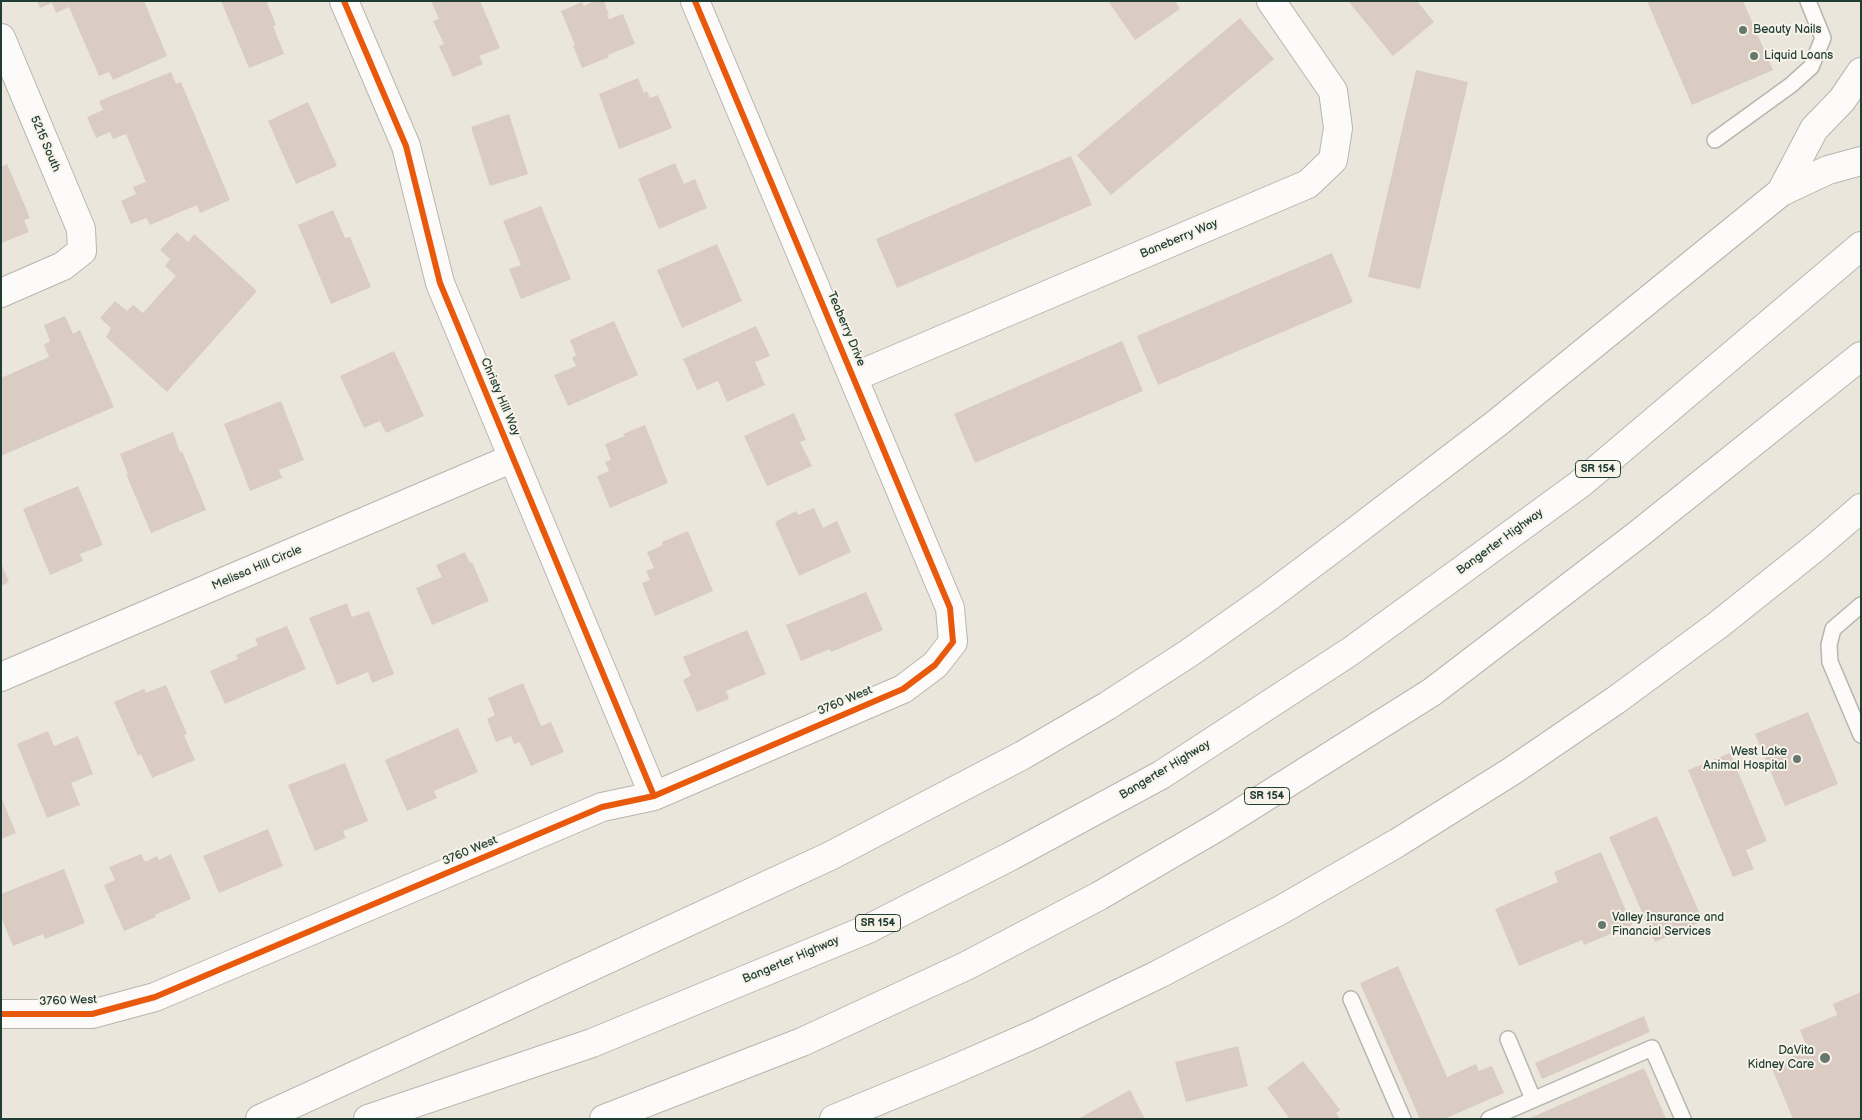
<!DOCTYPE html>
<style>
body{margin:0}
#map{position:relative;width:1862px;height:1120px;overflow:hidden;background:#ebe6db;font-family:"Balsamiq Sans",sans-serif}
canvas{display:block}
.frame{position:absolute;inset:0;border:2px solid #1f3d34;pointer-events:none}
</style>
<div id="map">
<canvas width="1862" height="1120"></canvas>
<div class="frame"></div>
</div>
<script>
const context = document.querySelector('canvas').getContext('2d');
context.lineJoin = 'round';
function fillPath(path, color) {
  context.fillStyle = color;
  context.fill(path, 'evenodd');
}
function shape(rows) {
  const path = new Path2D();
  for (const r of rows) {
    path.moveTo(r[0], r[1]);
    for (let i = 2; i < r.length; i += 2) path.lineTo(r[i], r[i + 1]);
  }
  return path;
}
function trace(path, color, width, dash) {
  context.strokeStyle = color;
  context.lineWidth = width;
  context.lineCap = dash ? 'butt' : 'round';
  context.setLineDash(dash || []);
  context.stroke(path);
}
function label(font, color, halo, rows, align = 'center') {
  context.font = font + ' "Balsamiq Sans",sans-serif';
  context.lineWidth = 4;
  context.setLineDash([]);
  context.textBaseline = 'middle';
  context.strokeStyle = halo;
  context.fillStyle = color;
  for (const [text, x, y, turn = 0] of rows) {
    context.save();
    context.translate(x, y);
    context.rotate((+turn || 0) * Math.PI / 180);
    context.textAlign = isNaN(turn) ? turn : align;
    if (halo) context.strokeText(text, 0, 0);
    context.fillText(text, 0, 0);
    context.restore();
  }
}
fillPath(shape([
 [37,1,144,1,167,56,113,80,109,72,99,76,69,7,56,13,52,3,40,8],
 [221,1,268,1,267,3,276,25,273,26,284,54,249,68],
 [431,1,480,1,500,48,479,56,483,64,453,77,439,46,444,44,433,21,439,19],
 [595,1,604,1,609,15,607,15,609,19,623,14,635,44,608,55,609,57,582,68,573,46,575,45,561,11,582,2,584,6],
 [1108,1,1175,1,1180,9,1135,40],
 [1348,1,1417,1,1434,22,1393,56],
 [1647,1,1743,1,1773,70,1692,105],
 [1240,18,1274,59,1111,195,1077,155],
 [1416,70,1468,82,1420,289,1368,277],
 [171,72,176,84,181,82,230,200,200,213,197,205,150,225,146,218,131,224,121,201,136,194,133,187,146,182,126,134,113,139,110,132,96,138,87,117,103,110,99,101],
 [638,78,644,93,647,91,650,98,658,95,672,128,619,149,599,94],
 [308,102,337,166,296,184,268,121],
 [509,114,528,174,490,186,471,127],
 [1071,156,1092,205,897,288,876,239],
 [675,163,684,184,695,179,707,208,659,229,638,179],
 [7,164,30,218,24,220,29,232,1,243,1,167],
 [541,206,571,279,521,299,509,269,521,265,503,221],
 [333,210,345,238,350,237,371,287,331,304,298,225],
 [177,232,188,242,194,234,257,291,167,392,106,337,111,328,100,318,115,301,127,311,133,305,143,313,176,276,165,266,170,259,160,250],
 [717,244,742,301,682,328,657,270],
 [1332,253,1353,302,1158,385,1137,336],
 [65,316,73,334,80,330,114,407,1,456,1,378,49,357,44,345,50,341,44,325],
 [614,321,638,375,568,406,554,375,576,366,572,358,576,355,570,340],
 [756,326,770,356,755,362,765,385,727,402,718,381,697,390,683,359],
 [1122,341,1143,391,975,463,954,414],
 [394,351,424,416,386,433,380,421,364,428,340,376],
 [281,401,304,460,279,470,282,478,250,491,224,424],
 [794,413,806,440,800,442,812,466,767,486,744,436],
 [645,425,668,483,610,508,597,476,609,471,605,462,611,460,605,444,625,436,623,434],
 [173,432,180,452,182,451,206,510,151,533,126,474,128,474,120,454],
 [78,486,103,545,80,554,83,561,50,575,23,509],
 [814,508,823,528,837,521,851,552,799,576,775,522,796,511,798,515],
 [688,531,713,591,655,616,642,583,650,580,646,571,654,568,647,552,663,545,662,542],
 [465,552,470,563,472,562,489,601,432,625,416,588,442,577,436,565],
 [1,563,9,582,1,586],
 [866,592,883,630,831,652,830,649,801,661,786,625],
 [347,603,352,617,369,611,394,674,372,683,368,672,337,685,309,618],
 [287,626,306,669,225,704,210,671,238,659,236,655,258,645,255,639],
 [747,630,766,674,726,691,729,699,697,712,683,680,691,676,683,657],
 [523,683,541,726,551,722,564,752,531,766,520,742,514,744,511,736,496,742,487,719,495,715,488,698],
 [166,685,187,734,184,735,195,760,152,778,141,754,138,756,114,702,144,689,146,693],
 [1808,712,1838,784,1785,806,1755,734],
 [458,728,478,772,434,791,437,798,407,811,385,760],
 [48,731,54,746,78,736,93,774,71,783,80,805,47,818,17,744],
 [1730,753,1767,841,1746,850,1754,869,1733,877,1688,770],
 [345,763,368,821,343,831,346,838,315,851,288,785],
 [1,797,16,833,1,839],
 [1657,816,1703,921,1655,942,1609,837],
 [268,829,283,866,219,893,203,856],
 [1601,852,1632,925,1584,945,1582,940,1519,966,1495,909,1558,882,1554,872],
 [141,854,145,862,157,856,159,860,171,854,191,899,155,915,156,917,124,931,104,885,115,880,109,867],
 [64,869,85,923,45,939,43,934,13,946,1,917,1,894],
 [1398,966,1447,1077,1476,1064,1479,1071,1492,1066,1504,1093,1444,1119,1420,1119,1360,983],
 [1861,992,1861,1119,1793,1119,1771,1066,1808,1050,1800,1030,1837,1015,1833,1004],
 [1644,1016,1650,1032,1542,1079,1535,1063],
 [1238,1046,1248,1086,1186,1102,1175,1062],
 [1303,1061,1340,1110,1336,1113,1340,1119,1290,1119,1267,1088],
 [1644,1068,1666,1119,1528,1119],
 [1130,1090,1145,1119,1078,1119]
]), '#dacbc3');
const lane = shape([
 [1715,140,1791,85,1811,67,1823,38,1808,1],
 [1861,605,1833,629,1829,645,1830,662,1861,735],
 [1351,999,1403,1119],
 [1508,1039,1533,1099],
 [1489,1119,1652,1048,1683,1119]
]);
const street = shape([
 [344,1,406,146,440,283,654,796],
 [1,38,81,229,82,251,63,266,1,293],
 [854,377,1308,184,1333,160,1338,128,1333,91,1271,1],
 [1,677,513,458],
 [1,1014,92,1014,155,997,602,807,654,796,903,689,935,665,953,642,950,608,695,1]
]);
const highway = shape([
 [1781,192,1814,129,1842,100,1861,72],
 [260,1119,474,1021,830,856,1023,755,1107,706,1189,653,1267,598,1344,540,1497,423,1781,192,1828,170,1861,161],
 [368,1119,592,1043,868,929,1011,856,1161,775,1351,651,1580,484,1861,246],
 [604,1119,802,1042,966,966,1099,896,1219,826,1432,692,1636,536,1861,356],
 [834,1119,948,1072,1037,1033,1159,974,1279,911,1397,843,1512,771,1616,700,1718,625,1817,546,1861,508]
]);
trace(lane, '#b6b6ae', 18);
trace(street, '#b6b6ae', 30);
trace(highway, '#b6b6ae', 30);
trace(lane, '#fcfbfa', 15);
trace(street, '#fcfbfa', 28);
trace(highway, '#fcfbfa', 28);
trace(shape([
 [344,1,406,146,440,283,654,796],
 [1,1014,92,1014,155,997,602,807,654,796,903,689,935,665,953,642,950,608,695,1]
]), '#e8590c', 6);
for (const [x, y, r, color] of [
 [1743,30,5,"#66786e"],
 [1754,56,5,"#66786e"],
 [1797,759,5,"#66786e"],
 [1602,925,5,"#66786e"],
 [1825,1058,6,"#66786e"]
]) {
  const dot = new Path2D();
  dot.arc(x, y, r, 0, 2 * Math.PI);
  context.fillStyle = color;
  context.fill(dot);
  trace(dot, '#f7f3e8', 2);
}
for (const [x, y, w] of [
 [1598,469,45],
 [1267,796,45],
 [878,923,45]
]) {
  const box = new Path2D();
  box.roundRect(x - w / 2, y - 8.5, w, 17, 4);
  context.fillStyle = '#f7f3e8';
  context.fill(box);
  trace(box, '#1f3d34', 1);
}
label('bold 11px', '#1f3d34', null, [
 ["SR 154",1598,469],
 ["SR 154",1267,796],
 ["SR 154",878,923]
]);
label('12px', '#1f3d34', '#f7f3e8', [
 ["Beauty Nails",1753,30],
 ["Liquid Loans",1764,56],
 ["West Lake",1787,752,"right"],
 ["Animal Hospital",1787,766,"right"],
 ["Valley Insurance and",1612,918],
 ["Financial Services",1612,932],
 ["DaVita",1814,1051,"right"],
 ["Kidney Care",1814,1065,"right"]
], 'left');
label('12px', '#1f3d34', '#f7f3e8', [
 ["5215 South",45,144,67],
 ["Baneberry Way",1179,239,-23],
 ["Teaberry Drive",846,329,67],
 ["Christy Hill Way",500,397,67],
 ["Bangerter Highway",1500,542,-36],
 ["Melissa Hill Circle",257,568,-23],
 ["3760 West",845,701,-23],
 ["Bangerter Highway",1165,770,-31],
 ["3760 West",470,851,-23],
 ["Bangerter Highway",791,960,-23],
 ["3760 West",68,1001,-2]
]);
</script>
